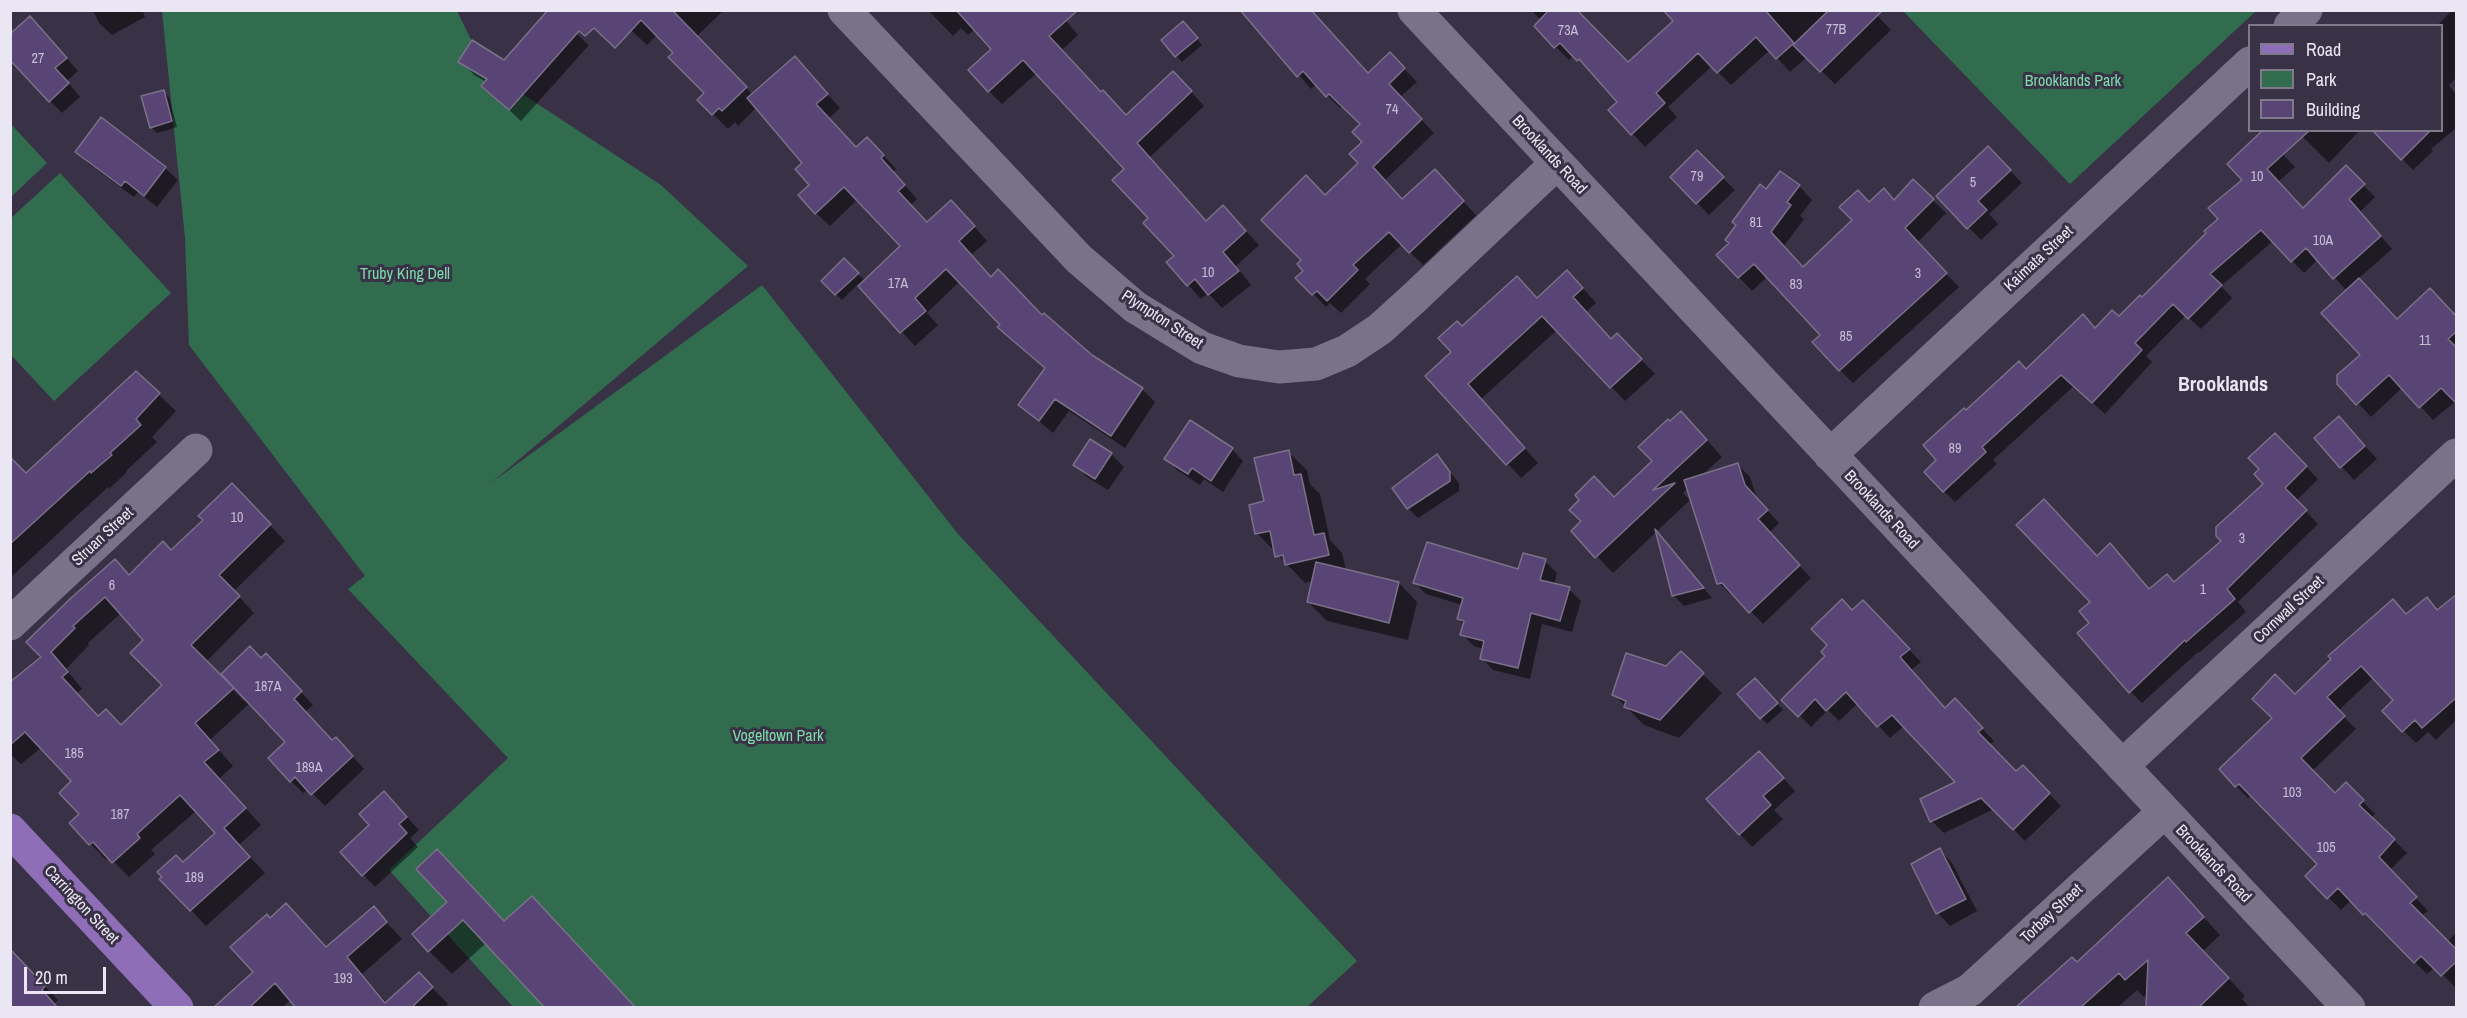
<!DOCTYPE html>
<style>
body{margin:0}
#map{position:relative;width:2467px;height:1018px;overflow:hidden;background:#393145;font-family:"Archivo Narrow",sans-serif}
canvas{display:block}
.frame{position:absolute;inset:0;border:12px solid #ebe6f3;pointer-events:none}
.legend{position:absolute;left:2248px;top:24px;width:195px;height:108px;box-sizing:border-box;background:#393145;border:2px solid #80798b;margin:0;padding:8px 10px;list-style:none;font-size:18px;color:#ebe6f3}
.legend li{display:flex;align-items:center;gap:12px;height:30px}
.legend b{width:30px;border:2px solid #80798b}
.scale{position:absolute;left:24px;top:967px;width:82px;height:27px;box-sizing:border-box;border:3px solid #ebe6f3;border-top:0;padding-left:8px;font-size:18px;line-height:21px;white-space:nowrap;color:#ebe6f3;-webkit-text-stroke:4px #393145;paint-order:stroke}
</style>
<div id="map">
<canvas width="2467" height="1018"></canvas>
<div class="frame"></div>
<ul class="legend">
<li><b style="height:8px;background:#8d6eb7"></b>Road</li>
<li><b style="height:16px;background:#326c4f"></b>Park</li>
<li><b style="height:16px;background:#594476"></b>Building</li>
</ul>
<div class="scale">20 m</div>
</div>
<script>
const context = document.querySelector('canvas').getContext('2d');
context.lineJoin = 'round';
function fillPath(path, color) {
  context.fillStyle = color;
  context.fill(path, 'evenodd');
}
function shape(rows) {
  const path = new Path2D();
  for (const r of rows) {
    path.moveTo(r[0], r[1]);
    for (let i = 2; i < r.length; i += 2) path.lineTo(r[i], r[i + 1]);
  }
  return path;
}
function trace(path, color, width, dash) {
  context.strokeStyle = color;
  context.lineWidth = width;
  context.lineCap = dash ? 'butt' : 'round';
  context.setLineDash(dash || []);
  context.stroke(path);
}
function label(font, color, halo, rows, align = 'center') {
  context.font = font + ' "Archivo Narrow",sans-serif';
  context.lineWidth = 6;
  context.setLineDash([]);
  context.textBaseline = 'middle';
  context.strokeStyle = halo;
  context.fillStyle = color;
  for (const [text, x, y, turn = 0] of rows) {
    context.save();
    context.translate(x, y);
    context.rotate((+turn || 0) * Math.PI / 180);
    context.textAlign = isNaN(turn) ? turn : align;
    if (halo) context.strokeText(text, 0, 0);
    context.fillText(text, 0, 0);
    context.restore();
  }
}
fillPath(shape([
 [162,11,457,11,486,70,661,185,748,266,491,483,762,285,958,534,1357,961,1307,1007,513,1007,389,870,508,758,348,589,365,576,189,345,185,238],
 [1903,11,2256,11,2070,184],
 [11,124,47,163,11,197],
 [60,173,171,293,54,401,11,355,10,219]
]), '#326c4f');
fillPath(shape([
 [93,10,142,10,145,17,112,35,99,23],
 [609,10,724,10,696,37,753,95,795,58,840,108,828,119,857,149,880,152,896,169,893,172,917,199,910,206,927,224,964,215,987,241,971,255,991,278,1091,356,1142,389,1155,402,1125,448,1069,411,1053,433,1020,405,1046,369,1013,340,1002,325,960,281,927,313,938,325,915,346,858,284,842,300,823,281,844,260,865,281,902,246,858,199,830,226,816,213,812,185,804,163,757,107,738,126,735,122,728,129,699,100,706,93,675,53,657,35,647,45],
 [928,10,1057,10,1078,35,1061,51,1101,93,1127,117,1186,86,1204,106,1149,158,1207,222,1236,220,1259,245,1236,266,1251,285,1222,308,1208,293,1201,299,1169,263,1176,256,1150,219,1127,170,1037,73,1002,104,989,91,993,49,975,29,968,35,961,28,953,36],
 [1242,10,1369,75,1390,54,1417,82,1400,97,1434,133,1384,181,1403,201,1447,184,1476,215,1423,265,1402,244,1365,279,1370,284,1341,313,1330,303,1326,307,1298,278,1306,271,1303,260,1325,197,1360,163,1364,142,1361,124,1343,106,1340,108,1316,84,1311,89],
 [1532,10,1576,10,1628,64,1712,10,1872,10,1891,30,1835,84,1807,57,1790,72,1770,50,1731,85,1712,66,1668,107,1677,117,1645,147,1632,133,1619,102,1574,55,1569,60,1556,47,1536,26,1541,21],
 [2452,10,2456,10,2456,78,2449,85,2456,95,2456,128,2431,149,2433,151,2413,170,2374,130,2442,130,2442,26,2437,26],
 [550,11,589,45,521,121,495,97,486,82,474,75,463,63,504,62],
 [1189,29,1202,45,1182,62,1163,40],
 [46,35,78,71,67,81,80,97,62,113,50,101],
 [163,91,169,97,177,127,157,133,151,127],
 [2296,130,2360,130,2329,163],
 [2274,145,2295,167,2278,182,2304,210,2346,168,2375,197,2360,212,2392,249,2358,279,2397,321,2456,319,2456,401,2433,420,2403,387,2371,417,2339,383,2362,355,2347,291,2318,259,2304,273,2273,241,2221,286,2232,298,2201,329,2186,315,2146,356,2152,362,2105,414,2074,386,1993,460,1997,464,1955,502,1944,491,1939,461,1966,412,2026,370,2119,318,2142,299,2220,220,2244,180],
 [1988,148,2022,183,1989,214,1998,224,1981,240,1938,196],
 [77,152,165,168,178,180,157,207,138,192,134,197,89,164],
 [1697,152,1735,190,1709,215,1672,177],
 [1913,181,1946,213,1917,243,1959,287,1853,383,1840,370,1822,335,1768,276,1752,291,1718,255,1731,243,1767,191,1799,186,1812,200,1800,216,1804,219,1784,246,1803,268,1869,204,1894,201],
 [1581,286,1596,303,1586,312,1612,340,1631,349,1655,374,1625,401,1557,330,1481,399,1538,463,1521,478,1427,376,1453,353,1462,328,1537,299],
 [136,373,176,411,152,437,157,442,126,471,127,472,109,489,108,487,10,578,10,459,26,475],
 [1697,429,1722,457,1701,476,1738,465,1750,477,1757,499,1779,523,1769,533,1811,578,1763,624,1734,594,1731,595,1719,583,1688,488,1683,493,1690,500,1613,573,1573,531],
 [2351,431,2377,459,2354,480,2316,439],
 [2275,435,2318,479,2296,501,2318,524,2238,602,2246,612,2199,653,2198,652,2142,703,2130,691,2091,623,2098,558,2110,545,2150,591,2174,584,2223,541,2265,484,2261,469],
 [1091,441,1111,454,1124,467,1108,490,1087,477,1075,465],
 [1232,449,1243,461,1223,492,1204,479,1200,485,1177,470,1166,459],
 [1288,452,1307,470,1310,484,1320,494,1330,540,1342,553,1346,570,1399,583,1417,602,1408,640,1327,621,1308,602,1313,581,1305,583,1257,533,1265,502],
 [1437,456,1459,483,1459,491,1418,518,1408,508],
 [247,501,285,541,234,591,254,613,206,662,244,701,261,660,278,667,313,705,305,712,333,742,348,751,364,769,325,806,308,789,303,793,291,781,287,742,250,703,210,740,233,766,219,779,261,825,239,845,265,873,206,926,162,879,183,864,217,833,196,811,151,850,155,854,129,877,109,857,106,860,71,823,81,814,73,781,42,747,21,764,10,754,10,684,43,657,115,561,130,576,171,552],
 [121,613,145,640,164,685,121,726,99,718,77,693,82,689,66,669,89,645,88,643],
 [1665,542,1712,598,1684,606,1673,595],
 [1545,561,1557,573,1554,585,1569,589,1581,601,1572,632,1542,624,1530,679,1493,670,1482,658,1484,649,1474,646,1462,634,1464,625,1458,619,1462,605,1426,594,1414,582,1519,571],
 [2456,596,2456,720,2436,740,2428,732,2416,743,2384,711,2396,700,2374,677,2338,711,2356,729,2312,771,2336,795,2346,784,2375,814,2371,818,2407,853,2390,870,2428,911,2421,916,2447,942,2456,933,2456,985,2455,987,2435,967,2427,974,2351,900,2341,910,2307,876,2319,864,2252,795,2248,798,2236,786,2295,696,2407,615,2438,611],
 [1863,602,1921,662,1911,670,1946,709,1967,712,1994,741,1989,745,2017,773,2023,767,2061,806,2025,841,1994,809,1944,833,1932,821,1957,783,1904,726,1890,738,1858,703,1839,721,1828,710,1811,727,1784,700,1827,656,1852,611],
 [1681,653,1722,693,1679,738,1644,725,1614,695,1667,668],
 [1760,686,1783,710,1767,724,1739,694],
 [1771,765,1795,791,1774,810,1783,819,1752,847,1740,834],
 [396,805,419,830,410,838,418,847,375,887,363,874],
 [1940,850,1952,863,1977,911,1950,926,1938,913],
 [2185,897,2220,935,2203,951,2245,996,2242,999,2250,1008,2151,1008,2148,993,2144,997,2137,990,2117,1008,2035,1008,2077,964],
 [449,902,486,943,452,974,429,951],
 [373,908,402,939,362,974,387,1003,419,974,448,1004,444,1008,298,1008,291,999,282,1008,228,1008,327,948],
 [10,950,58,1000,54,1004,10,1008]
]), '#0007');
const building = shape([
 [548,10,672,10,747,87,722,111,719,108,712,115,697,100,704,93,668,57,673,53,641,20,615,48,594,28,585,36,579,31,509,110,481,86,487,79,458,62,472,40,504,60,548,10],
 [956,10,1078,10,1049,36,1101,92,1103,90,1126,115,1173,71,1192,91,1137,143,1206,221,1223,205,1246,231,1223,252,1239,271,1208,295,1195,279,1187,286,1166,262,1174,256,1143,223,1148,218,1112,180,1124,169,1023,60,988,92,968,70,991,49,956,10],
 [1240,10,1311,10,1368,73,1390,52,1405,68,1389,84,1422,119,1373,167,1402,199,1435,169,1464,201,1409,253,1389,232,1353,265,1358,270,1327,301,1317,291,1312,295,1295,278,1303,271,1297,264,1301,260,1261,220,1306,175,1325,195,1358,163,1349,154,1362,142,1352,132,1360,124,1329,94,1326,97,1303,71,1297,77,1240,10],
 [1549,10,1577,10,1628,62,1673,21,1663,10,1765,10,1794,43,1776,59,1756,37,1717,73,1698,53,1656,93,1665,103,1631,135,1608,110,1617,102,1579,59,1577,61,1560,43,1554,48,1534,26,1549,10],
 [1829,10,1883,10,1820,72,1793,45,1829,10],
 [30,16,67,58,55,68,69,83,49,102,10,60,10,34,30,16],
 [1183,21,1198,38,1175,57,1161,40,1183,21],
 [795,56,828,94,816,104,856,147,867,137,884,155,881,158,905,185,898,191,927,222,951,200,975,226,959,241,991,277,998,269,1042,315,1044,313,1092,355,1143,388,1111,436,1055,399,1039,421,1018,405,1045,368,997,327,1000,325,946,269,915,298,926,311,900,333,858,286,900,246,844,187,815,214,798,195,809,185,795,169,802,163,747,98,795,56],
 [164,90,172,121,150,128,141,96,164,90],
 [101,117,166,167,144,196,125,181,121,186,75,152,101,117],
 [2263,130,2310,130,2267,169,2303,208,2346,165,2365,184,2349,199,2381,236,2333,279,2306,248,2291,262,2261,230,2210,274,2222,285,2188,319,2173,304,2135,343,2142,350,2092,403,2061,375,1982,447,1986,452,1943,492,1924,472,1936,460,1923,445,1964,408,1966,410,2019,361,2026,369,2083,314,2095,328,2112,310,2119,316,2140,295,2142,297,2206,233,2204,231,2218,219,2208,208,2242,180,2227,164,2263,130],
 [2372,130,2431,130,2401,160,2372,130],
 [1988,146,2011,170,1978,201,1987,210,1967,229,1936,196,1988,146],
 [1697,150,1724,177,1696,204,1670,177,1697,150],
 [1780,171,1800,185,1787,202,1791,205,1771,232,1803,267,1852,220,1839,207,1858,190,1869,202,1884,188,1894,200,1913,179,1934,199,1905,228,1947,273,1839,371,1812,342,1820,335,1754,264,1738,278,1716,255,1729,243,1725,240,1736,225,1732,222,1760,184,1766,189,1780,171],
 [844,258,859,273,835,295,821,281,844,258],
 [1567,270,1583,288,1573,297,1611,339,1617,333,1642,359,1610,388,1542,316,1468,384,1525,448,1506,465,1425,376,1451,352,1438,338,1457,321,1462,326,1517,276,1537,298,1567,270],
 [2359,278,2397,319,2430,288,2457,317,2457,331,2448,339,2457,348,2457,404,2441,388,2419,408,2389,375,2356,405,2337,384,2337,375,2360,355,2321,313,2359,278],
 [136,371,160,393,136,419,141,425,110,453,112,455,91,473,90,471,10,544,10,457,26,473,136,371],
 [1681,411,1707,440,1653,490,1675,483,1595,558,1571,531,1581,521,1569,510,1579,500,1575,495,1594,476,1614,497,1652,461,1638,447,1668,419,1670,421,1681,411],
 [2339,416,2365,446,2340,468,2314,438,2339,416],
 [1190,420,1233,448,1211,481,1192,468,1188,474,1164,459,1190,420],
 [2275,433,2307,466,2285,488,2307,510,2227,589,2235,599,2186,642,2185,640,2129,693,2077,633,2089,623,2079,611,2090,602,2016,525,2044,499,2097,556,2110,543,2149,589,2167,574,2174,582,2221,541,2216,536,2216,527,2263,484,2254,474,2259,469,2248,458,2275,433],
 [1090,439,1112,453,1095,479,1073,465,1090,439],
 [1289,450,1294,475,1301,474,1314,535,1324,533,1329,555,1285,565,1283,555,1275,557,1270,531,1255,534,1249,505,1264,501,1254,458,1289,450],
 [1437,454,1450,472,1450,481,1407,509,1392,488,1437,454],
 [1738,463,1745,485,1768,510,1758,519,1800,565,1749,613,1722,583,1717,584,1684,480,1738,463],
 [232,483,271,524,219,575,240,596,191,645,234,688,195,723,219,750,204,762,246,808,224,828,250,857,190,911,159,879,162,877,157,872,176,855,183,862,215,833,180,795,137,834,140,838,112,863,93,842,89,845,69,823,79,814,59,793,71,781,25,732,10,745,10,682,41,657,26,642,71,598,115,559,129,575,163,541,171,550,203,520,198,516,232,483],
 [105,597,143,640,130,653,162,685,121,725,106,709,98,716,62,677,68,672,51,652,75,628,73,626,105,597],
 [1655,529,1704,588,1672,596,1655,529],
 [1427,542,1518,569,1523,553,1546,559,1540,580,1570,587,1560,621,1531,613,1518,668,1480,659,1484,641,1460,635,1464,621,1457,619,1463,598,1413,583,1427,542],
 [1316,562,1399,582,1389,623,1307,602,1316,562],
 [2457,594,2457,697,2422,728,2415,720,2402,732,2382,711,2393,700,2361,666,2327,697,2345,716,2301,758,2335,793,2346,782,2364,800,2359,805,2395,839,2379,857,2417,897,2410,903,2457,950,2457,961,2441,976,2421,956,2414,963,2365,913,2363,915,2338,888,2327,899,2305,876,2317,864,2239,784,2235,787,2219,769,2272,718,2252,699,2275,674,2295,694,2331,659,2328,656,2393,599,2406,614,2427,597,2437,610,2457,594],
 [1842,599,1852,610,1863,600,1910,649,1900,657,1945,708,1955,698,1983,728,1978,732,2016,771,2023,765,2050,793,2013,830,1981,798,1930,822,1920,799,1955,782,1892,715,1877,727,1846,692,1826,711,1815,699,1798,717,1781,700,1825,656,1821,652,1827,645,1811,629,1842,599],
 [250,646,261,658,266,653,302,691,294,699,332,740,336,737,353,756,311,795,295,777,290,782,268,758,285,742,221,674,250,646],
 [1681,651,1704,673,1660,720,1624,707,1626,701,1612,695,1626,653,1666,666,1681,651],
 [1755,678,1778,703,1760,719,1737,694,1755,678],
 [1759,751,1784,778,1763,796,1771,805,1739,835,1706,799,1759,751],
 [384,791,407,817,399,824,407,833,362,876,340,852,369,825,359,814,384,791],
 [1940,848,1966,899,1936,914,1911,864,1940,848],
 [437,849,504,921,532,896,636,1008,545,1008,463,920,428,952,412,934,447,902,416,869,437,849],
 [2168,877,2204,917,2186,933,2229,978,2198,1008,2146,1008,2148,960,2125,980,2119,973,2080,1008,2015,1008,2072,957,2077,962,2168,877],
 [286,903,326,947,374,906,387,922,347,957,385,1003,419,972,433,987,411,1008,296,1008,275,983,249,1008,213,1008,253,972,230,947,267,914,270,918,286,903],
 [10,949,45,986,42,990,58,1008,10,1008,10,949]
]);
fillPath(building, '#594476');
trace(building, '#7a7188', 1.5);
trace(shape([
 [844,10,1079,259,1135,307,1202,348,1239,361,1279,367,1316,364,1347,351,1380,329,1413,299,1557,163],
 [1414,10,2349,1008],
 [2290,26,2306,10],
 [1830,455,2250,63],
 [10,624,196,450],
 [2122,766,2456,455],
 [1935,1008,1970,990,2164,812]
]), '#7a7289', 33);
trace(shape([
 [10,830,177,1008]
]), '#8d6eb7', 33);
label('14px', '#c6bed4', null, [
 ["77B",1836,30],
 ["73A",1568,31],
 ["27",38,59],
 ["74",1392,110],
 ["79",1697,177],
 ["10",2257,177],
 ["5",1973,183],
 ["81",1756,223],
 ["10A",2323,241],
 ["10",1208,273],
 ["3",1918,274],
 ["17A",898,284],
 ["83",1796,285],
 ["85",1846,337],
 ["11",2425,341],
 ["89",1955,449],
 ["10",237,518],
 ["3",2242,539],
 ["6",112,586],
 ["1",2203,590],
 ["187A",268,687],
 ["185",74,754],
 ["189A",309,768],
 ["103",2292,793],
 ["187",120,815],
 ["105",2326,848],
 ["189",194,878],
 ["193",343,979]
]);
label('16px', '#7cdbaa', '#393145', [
 ["Brooklands Park",2073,82],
 ["Truby King Dell",405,275],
 ["Vogeltown Park",778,737]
]);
label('16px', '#ebe6f3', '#393145', [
 ["Brooklands Road",1549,155,47],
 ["Kaimata Street",2039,259,-43],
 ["Plympton Street",1162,320,33],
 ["Brooklands Road",1881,510,47],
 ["Struan Street",103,537,-43],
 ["Cornwall Street",2289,610,-43],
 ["Brooklands Road",2213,864,46],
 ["Carrington Street",81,905,47],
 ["Torbay Street",2052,914,-43]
]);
label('bold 20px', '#ebe6f3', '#393145', [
 ["Brooklands",2223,386]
]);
</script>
